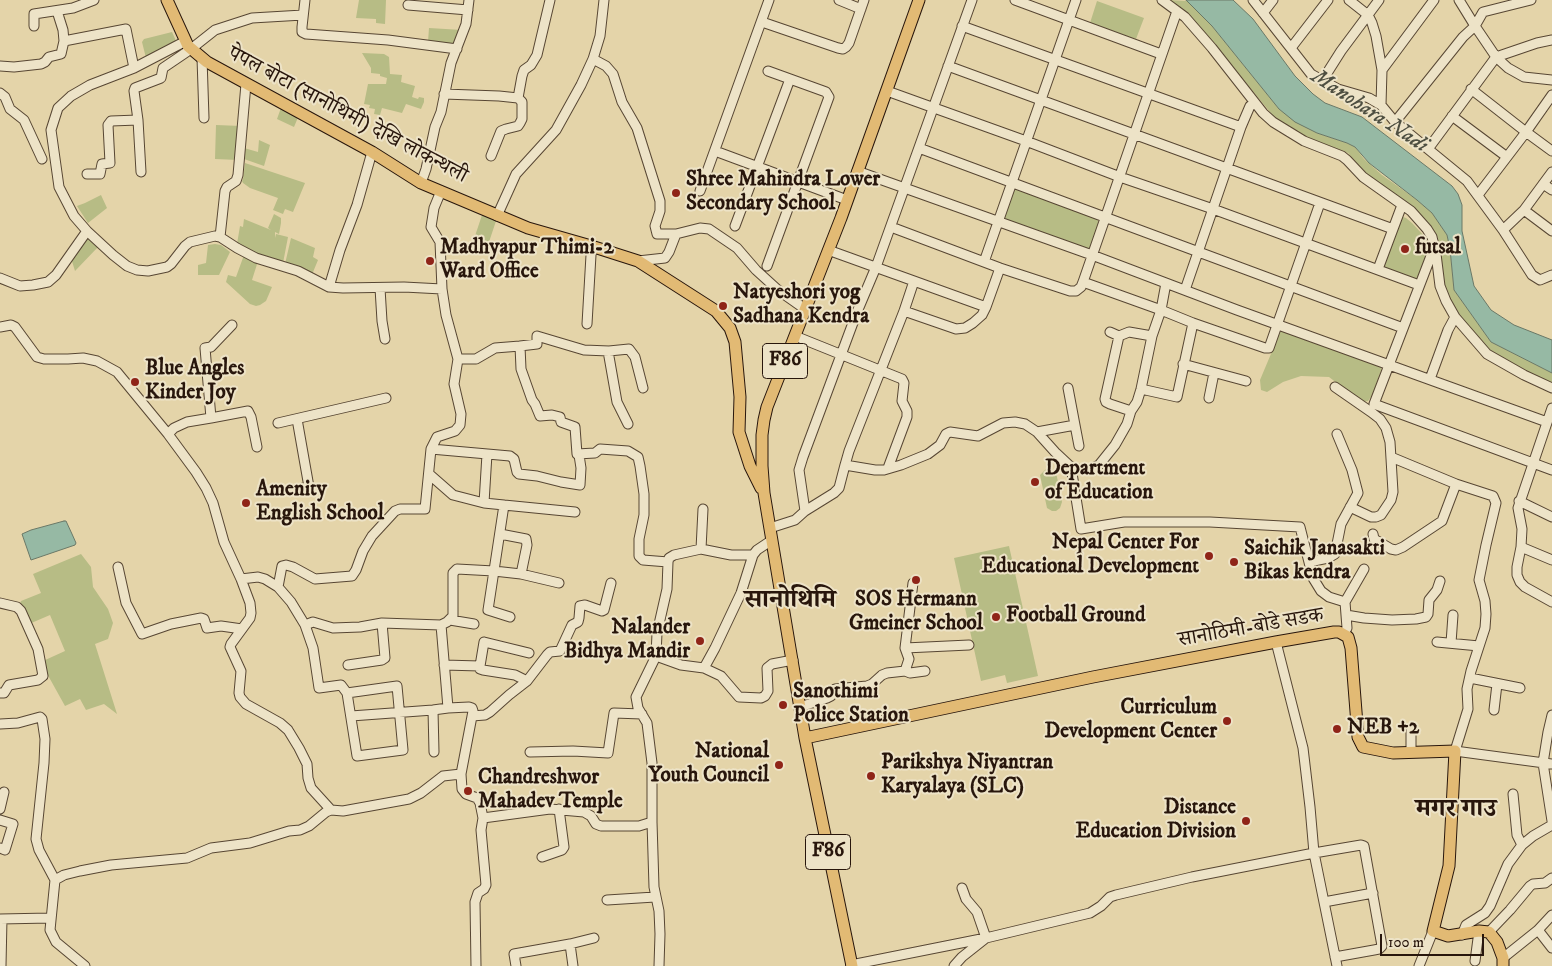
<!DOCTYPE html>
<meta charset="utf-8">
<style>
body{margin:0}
#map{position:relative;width:1552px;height:966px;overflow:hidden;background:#e4d4a9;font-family:"IM FELL DW Pica",serif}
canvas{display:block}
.scale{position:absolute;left:1380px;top:934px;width:104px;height:22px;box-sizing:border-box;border:2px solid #28160c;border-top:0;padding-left:6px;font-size:15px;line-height:18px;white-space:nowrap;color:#28160c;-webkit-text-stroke:4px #ede3c7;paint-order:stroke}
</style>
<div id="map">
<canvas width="1552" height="966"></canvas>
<div class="scale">100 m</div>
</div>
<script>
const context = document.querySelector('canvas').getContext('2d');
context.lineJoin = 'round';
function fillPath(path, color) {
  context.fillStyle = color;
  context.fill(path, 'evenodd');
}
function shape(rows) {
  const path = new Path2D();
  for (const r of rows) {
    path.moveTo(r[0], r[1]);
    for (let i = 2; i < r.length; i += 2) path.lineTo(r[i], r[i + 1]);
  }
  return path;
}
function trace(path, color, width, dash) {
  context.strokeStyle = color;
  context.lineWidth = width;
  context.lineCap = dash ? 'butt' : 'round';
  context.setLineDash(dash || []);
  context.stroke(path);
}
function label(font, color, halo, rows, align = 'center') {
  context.font = font + ' "IM FELL DW Pica","Noto Serif Devanagari",serif';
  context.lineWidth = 4;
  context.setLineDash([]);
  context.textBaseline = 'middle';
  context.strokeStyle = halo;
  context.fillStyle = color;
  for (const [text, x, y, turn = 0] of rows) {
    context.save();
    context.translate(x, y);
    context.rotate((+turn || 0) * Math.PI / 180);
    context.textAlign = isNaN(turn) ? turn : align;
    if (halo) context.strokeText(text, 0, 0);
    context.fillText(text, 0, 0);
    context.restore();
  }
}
fillPath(shape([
 [359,0,386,0,385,24,376,23,376,19,356,18],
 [1168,0,1187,1,1212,26,1279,109,1317,133,1347,143,1355,147,1364,159,1382,175,1417,200,1432,213,1447,235,1450,249,1454,290,1464,304,1491,342,1552,373,1552,383,1510,363,1489,350,1480,343,1448,299,1443,277,1440,244,1437,237,1431,228,1414,210,1364,172,1348,153,1309,138,1275,118,1192,18,1178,6],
 [1097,1,1144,18,1136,39,1090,23],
 [429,28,462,30,455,45,428,42],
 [172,32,177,43,146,58,142,42,144,39],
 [362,53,384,54,389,57,390,74,402,75,401,82,415,86,412,97,418,99,419,97,424,98,424,102,421,109,406,104,402,113,382,108,380,115,374,114,375,109,369,108,370,105,364,104,368,84,386,84,387,78,380,76,380,74,371,73,371,68],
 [282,105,299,115,294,127,277,119],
 [216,125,241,126,238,160,215,159],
 [259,140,270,145,264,166,244,159,244,148,258,152],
 [245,163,305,183,293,212,285,209,283,214,273,210,278,198,250,188,243,183,242,181,243,179],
 [1015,187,1096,217,1099,223,1091,248,1088,250,1005,221,1004,216,1013,189],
 [101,195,107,208,88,223,77,206,85,203],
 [274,214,281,218,281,223,279,234,275,232,275,238,276,234,288,237,283,263,276,260,275,259,258,255,237,244,240,226,243,227,244,219,271,230,268,228],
 [482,215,496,221,488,245,474,239],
 [1400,216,1406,218,1412,223,1425,237,1430,246,1423,268,1415,281,1381,268],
 [87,238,90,238,98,247,75,271,71,258],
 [291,238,315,248,313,257,318,260,311,277,285,264],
 [215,244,221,245,230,252,219,275,198,275,198,265,206,263,208,245],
 [244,255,258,261,252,280,272,287,266,301,260,305,256,306,250,304,226,282,228,275,236,277],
 [1281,330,1380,364,1382,367,1373,394,1368,401,1362,402,1329,377,1301,376,1283,382,1267,392,1261,390,1260,380],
 [1046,469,1051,469,1056,472,1062,502,1060,508,1056,511,1052,511,1047,508,1040,475],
 [1009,546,1038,676,1007,683,1005,675,981,681,954,558],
 [81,554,91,567,93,587,108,609,113,623,108,639,95,644,117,714,104,704,86,710,80,699,65,706,45,670,43,661,65,651,50,615,29,624,20,604,21,601,41,593,33,574]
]), '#b7bc85');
const water = shape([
 [1186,0,1233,0,1253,19,1295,76,1313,94,1325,103,1362,117,1452,186,1458,194,1462,205,1462,231,1474,286,1491,310,1514,325,1552,340,1552,373,1491,342,1454,290,1450,249,1447,235,1432,213,1417,200,1369,163,1355,147,1347,143,1317,133,1295,122,1279,109,1212,26,1186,0],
 [64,521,66,521,72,534,76,543,75,545,31,560,22,534,31,530,64,521]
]);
fillPath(water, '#96b9a4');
trace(water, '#6a7867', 1);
const minor = shape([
 [305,0,302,27,302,32,306,34,388,40,457,49],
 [839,0,861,9],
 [1015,0,1161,54],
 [1162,0,1185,17,1212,48,1263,113,1273,122,1304,141,1342,156,1347,160,1363,177,1411,211,1427,229,1432,237,1436,254,1440,286,1446,301,1455,317,1487,354,1524,375,1552,388],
 [1253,0,1311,74,1338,89,1369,98,1381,105,1395,122,1467,181,1503,230,1532,275,1540,280,1552,275],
 [1349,0,1368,15,1372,23,1376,36,1382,70,1381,105],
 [1459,0,1475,26,1496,57,1508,68,1524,77,1552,80],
 [408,5,468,10],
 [1263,13,1273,0],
 [762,22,838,48,843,49,846,47,849,43,864,0],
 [34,26,34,14,73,8,94,0],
 [962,26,1241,127],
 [64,41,126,29,134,68],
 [1291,48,1328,0],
 [202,58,204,118],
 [593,59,606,66,613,74,622,102,637,128,660,201,660,211,655,226,657,234,676,234],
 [0,66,14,67,41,64,45,62,49,57,61,54,64,41,63,30,57,11],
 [948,66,1393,229],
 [1382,70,1434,0],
 [1322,81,1341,51,1379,0],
 [1471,89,1526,132,1552,151],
 [887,91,1026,141,1120,177,1213,209,1419,285],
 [0,93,5,97,10,109,24,120,42,159],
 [444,94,499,96,518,98,522,76,524,70,531,65,537,55,550,0],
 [1452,116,1507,157],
 [138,120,141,172],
 [1395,122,1463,37,1475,26,1483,12,1531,0],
 [919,148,1403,328],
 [1428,149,1496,57,1537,43,1552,40],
 [715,151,847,200],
 [491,156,501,131,506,129,518,126,520,123,522,119,522,102,518,98],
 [857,171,1092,255,1237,310,1547,422],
 [87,174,100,174,102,164,110,163,108,125,111,121,138,120,134,91,135,88,161,78,163,68,191,49,215,30,252,18,303,15],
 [421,183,426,169,435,127,441,112,451,63,466,24,469,0],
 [1543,184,1552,190],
 [700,191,769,0],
 [1478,195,1526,132,1552,95],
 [1524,210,1552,231],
 [497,216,516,174,556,130,581,85,593,59,600,36,604,0],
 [735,226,790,79],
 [891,227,1000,268,1070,291,1076,291,1081,287,1083,282,1177,11],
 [1503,230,1524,210,1552,172],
 [87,231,74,216,59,187,51,130,58,108,71,96,90,85,134,68,184,42],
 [220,237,225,191,227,187,236,181,238,175,246,84],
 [1434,248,1374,404,1552,470],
 [828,250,986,307],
 [638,261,665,258,669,252,676,234,700,228,709,229,737,248,756,270,778,290,805,309],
 [984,262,1076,0],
 [767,266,829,97,826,92,768,71],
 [1378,269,1402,205],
 [0,278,20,286,33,285,48,282,56,275,87,231,113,255,127,266,137,270,148,271,167,267,171,264,185,246,190,242,215,236,220,237,237,248,256,258,298,271,329,287,343,288,404,287,442,289],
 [914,281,904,311,849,451,845,465,875,470,884,470,901,465,928,454,940,445,946,434,950,432,978,436,1003,423,1015,422,1025,424,1037,432,1055,452,1071,467,1081,529,1124,522,1210,522,1300,527,1313,578,1321,591,1329,597,1345,602,1347,628,1344,634],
 [1083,282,1161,310,1193,323,1265,348,1269,348,1320,203],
 [329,287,340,250,357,205,372,152],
 [380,288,382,321,385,339],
 [1185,290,1241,127,1250,106,1255,103],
 [904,311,956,329,965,328,973,323,982,315,986,307,1000,268],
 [587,324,591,255],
 [0,327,11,325,15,327,37,357,44,359,68,359,83,358,97,361,117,372,168,434,196,472,206,488,213,503,224,542,241,579,258,577,265,579,278,587,291,602,305,625,313,622,333,628,360,627,382,623,441,625,448,708,469,707,472,708,473,711,461,774,462,789,466,794,477,798,480,803,483,818,550,809,584,812,591,816,596,824,601,826,639,826,652,822],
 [1110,332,1119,336,1129,332,1152,336],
 [795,336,902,379,904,383,902,401,907,411,907,417,888,468],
 [1119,336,1105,399,1106,402,1110,404,1131,411],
 [520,346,537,344,537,336,584,350,609,351,629,349,635,357,643,388],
 [608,351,617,402,628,424],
 [458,359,476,359,495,348,520,346,521,369,532,400,535,404,540,416,552,415,560,417,561,422,575,427,577,454,595,453,600,449,628,451,638,457,640,466,644,494,644,515,639,539,639,556,643,560,668,562,667,589,657,633,656,656],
 [1183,364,1246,381],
 [1430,379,1448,330,1455,317],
 [1335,387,1371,412,1380,419,1386,428,1390,442,1393,492,1391,500,1381,515,1376,517,1371,517,1350,507],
 [1141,389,1177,397,1193,323],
 [1209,398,1214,373],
 [1552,408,1518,508,1522,529,1521,547,1552,560],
 [211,418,248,411,251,417,257,447],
 [297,419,309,487,299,489],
 [278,423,386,398],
 [1075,425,1079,446],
 [1037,432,1075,425,1068,388],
 [168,434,174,428,187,422,211,418,205,348,211,347,232,325],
 [431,449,510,456,514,459,517,472,519,474,537,476,561,482,580,485,581,468,579,455],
 [1391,457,1456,484,1493,496,1496,503,1486,545,1479,580,1485,601,1486,614,1485,628,1471,671,1467,689,1468,709,1455,751,1552,764],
 [1071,467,1082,470,1089,470,1099,465,1115,445,1127,424,1131,411,1137,402,1141,389,1152,336,1161,310,1166,283],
 [429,474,453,495,484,503,504,505,488,610,510,617],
 [1519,501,1552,517],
 [484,503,487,454],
 [504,505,575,512],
 [805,511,834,493,839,488,845,465],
 [770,528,795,520,805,511,799,470,803,457,857,312,876,267,972,0],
 [500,534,526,539,527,545,521,574],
 [1373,534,1374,539,1391,549,1396,550,1403,547,1442,521,1456,484],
 [1521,547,1517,567,1517,575,1520,582,1525,587,1552,602],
 [701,549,703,509],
 [668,562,669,558,674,555,701,549,731,555,753,555],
 [1309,562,1328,558,1335,554,1341,524,1358,493,1352,470,1337,434],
 [118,567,126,603,142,634,171,624,201,618,204,619,207,628,221,626,242,629],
 [241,579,250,603,251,613,250,618,231,644,230,647,241,671,239,693,240,697,246,704,280,723,288,730,299,748,307,764,308,778,311,788,331,810],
 [278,587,282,566,286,565,293,567,315,579,352,576,356,570,363,551,372,536,395,511,400,509,425,509,431,449,437,437,455,431,460,425,461,414,454,384,458,359,446,315,442,289,440,242,431,227,434,208,441,191],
 [1345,602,1364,569],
 [0,603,17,607,21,611,38,649,43,676,38,680,9,685,4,693,0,693],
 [1346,615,1364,618,1392,620,1416,619,1426,617,1428,614,1429,600,1437,590,1440,581],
 [450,620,474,624],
 [305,625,313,648,319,688,341,685,347,693,357,756,403,750,397,686,347,693],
 [441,625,447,622,453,616,453,573,457,569,494,571,521,574,559,583],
 [1437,642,1479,646],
 [1451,643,1453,615],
 [905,648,969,645],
 [348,665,382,660,385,658,382,623],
 [444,665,480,666,480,669,483,670,515,675,527,681],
 [480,666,484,642,529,653],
 [704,668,715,648,741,593,753,555,757,550,772,540],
 [905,671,909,659,905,648,913,583],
 [1470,678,1520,688],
 [800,707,827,698,831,696,835,689,867,686,872,684,882,675,887,673,905,671,910,673,925,671],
 [433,710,434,752],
 [1494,710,1497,684],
 [1552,715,1548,732,1543,763,1552,821],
 [351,716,433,710,448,708],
 [472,716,485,715,490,712,509,695,527,681,547,655,550,652,560,651,572,625,578,622,579,618,580,606,585,605,602,611,604,610,611,583],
 [0,724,18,723,40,717,42,719,45,739,44,763,36,839,39,850,55,880,50,930,56,942,85,966],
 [1411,731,1411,752],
 [530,752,573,751,608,753,614,713,642,714],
 [1513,794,1517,835,1522,845],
 [0,809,4,792],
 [0,820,13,824,5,850,0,848],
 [542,857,562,850,564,847,559,809],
 [55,880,64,875,80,871,111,865,187,858,211,848,250,843,289,831,300,830,309,826,326,812,331,810,343,811,409,799,421,793,443,776,461,774],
 [607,900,655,897],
 [1324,902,1373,893],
 [0,919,50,918],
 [1538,930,1552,948],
 [1489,932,1510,910,1530,886,1533,884,1545,883,1552,878],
 [1462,935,1466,925,1485,913,1490,906,1508,864,1522,845,1533,836,1552,825],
 [570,944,573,966],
 [1335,957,1374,950,1379,949,1382,946,1364,846,1361,845,1314,853,1337,966],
 [1503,958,1538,930,1552,915],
 [1475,961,1479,931],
 [851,965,986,938,1090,913,1101,906,1110,897,1116,895,1192,877,1314,853,1310,807,1303,748,1276,642],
 [1,966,2,919],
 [476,966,475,902,478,893,484,889,486,885,481,830,483,818],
 [516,966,514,954,570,944,594,938],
 [659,966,660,934,659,911,654,887,652,822,652,763,647,723,638,708,636,697,656,656,681,665,704,668,721,676,739,697,761,698,765,696,768,691,767,668,772,664,793,660],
 [954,966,962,957,986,938,977,912,966,899,962,888],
 [1419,966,1433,931]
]);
const major = shape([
 [167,0,188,46,207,62,372,152,421,183,528,228,591,246,638,261,716,311,730,328,735,342,740,397,739,432,750,466,761,488],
 [805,738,1093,677,1276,642,1334,632,1339,632,1348,637,1351,648,1358,737,1363,747,1393,753,1455,751,1449,866,1433,931,1448,936,1479,931,1489,932,1497,942,1503,958,1503,966],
 [852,966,805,738,764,493,762,466,762,435,764,420,767,407,841,218,919,0]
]);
trace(minor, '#574633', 11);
trace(major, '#28160c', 13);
trace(minor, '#ede3c7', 9);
trace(major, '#e2ba74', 11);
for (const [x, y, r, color] of [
 [676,193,5,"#8f2418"],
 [1405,249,5,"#8f2418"],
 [430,261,5,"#8f2418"],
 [723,306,5,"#8f2418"],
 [135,382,5,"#8f2418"],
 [1035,482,5,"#8f2418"],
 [246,503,5,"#8f2418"],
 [1209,556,5,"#8f2418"],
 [1234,562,5,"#8f2418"],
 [916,580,5,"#8f2418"],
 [996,617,5,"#8f2418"],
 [700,641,5,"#8f2418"],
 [783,705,5,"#8f2418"],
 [1227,721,5,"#8f2418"],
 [1337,729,5,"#8f2418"],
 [779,765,5,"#8f2418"],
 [871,776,5,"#8f2418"],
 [468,791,5,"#8f2418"],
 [1246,821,5,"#8f2418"]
]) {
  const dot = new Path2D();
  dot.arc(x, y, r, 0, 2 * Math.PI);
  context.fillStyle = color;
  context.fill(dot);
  trace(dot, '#ede3c7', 2);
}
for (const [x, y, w] of [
 [785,361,45],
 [828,852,45]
]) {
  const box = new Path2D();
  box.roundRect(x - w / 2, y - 17.5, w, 35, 4);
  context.fillStyle = '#ede3c7';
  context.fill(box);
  trace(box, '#28160c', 1);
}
label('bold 20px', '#28160c', null, [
 ["F86",785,361],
 ["F86",828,852]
]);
label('21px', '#28160c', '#ede3c7', [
 ["पेपल बोटा (सानोथिमी) देखि लोकन्थली",347,116,28],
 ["सानोठिमी-बोडे सडक",1251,629,-10]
]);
label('bold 21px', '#28160c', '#ede3c7', [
 ["Shree Mahindra Lower",686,181],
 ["Secondary School",686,205],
 ["Madhyapur Thimi-2",440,249],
 ["Ward Office",440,273],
 ["futsal",1415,249],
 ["Natyeshori yog",733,294],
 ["Sadhana Kendra",733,318],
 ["Blue Angles",145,370],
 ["Kinder Joy",145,394],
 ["Department",1045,470],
 ["of Education",1045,494],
 ["Amenity",256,491],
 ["English School",256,515],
 ["Nepal Center For",1199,544,"right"],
 ["Educational Development",1199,568,"right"],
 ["Saichik Janasakti",1244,550],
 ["Bikas kendra",1244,574],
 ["SOS Hermann",916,601,"center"],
 ["Gmeiner School",916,625,"center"],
 ["Football Ground",1006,617],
 ["Nalander",690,629,"right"],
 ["Bidhya Mandir",690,653,"right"],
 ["Sanothimi",793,693],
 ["Police Station",793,717],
 ["Curriculum",1217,709,"right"],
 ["Development Center",1217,733,"right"],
 ["NEB +2",1347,729],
 ["National",769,753,"right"],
 ["Youth Council",769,777,"right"],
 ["Parikshya Niyantran",881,764],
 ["Karyalaya (SLC)",881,788],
 ["Chandreshwor",478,779],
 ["Mahadev Temple",478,803],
 ["Distance",1236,809,"right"],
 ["Education Division",1236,833,"right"]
], 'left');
label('italic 22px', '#4e4f41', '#ede3c7', [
 ["Manohara Nadi",1369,112,33]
]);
label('bold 26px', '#28160c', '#ede3c7', [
 ["सानोथिमि",790,602],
 ["मगर गाउ",1456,811]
]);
</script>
